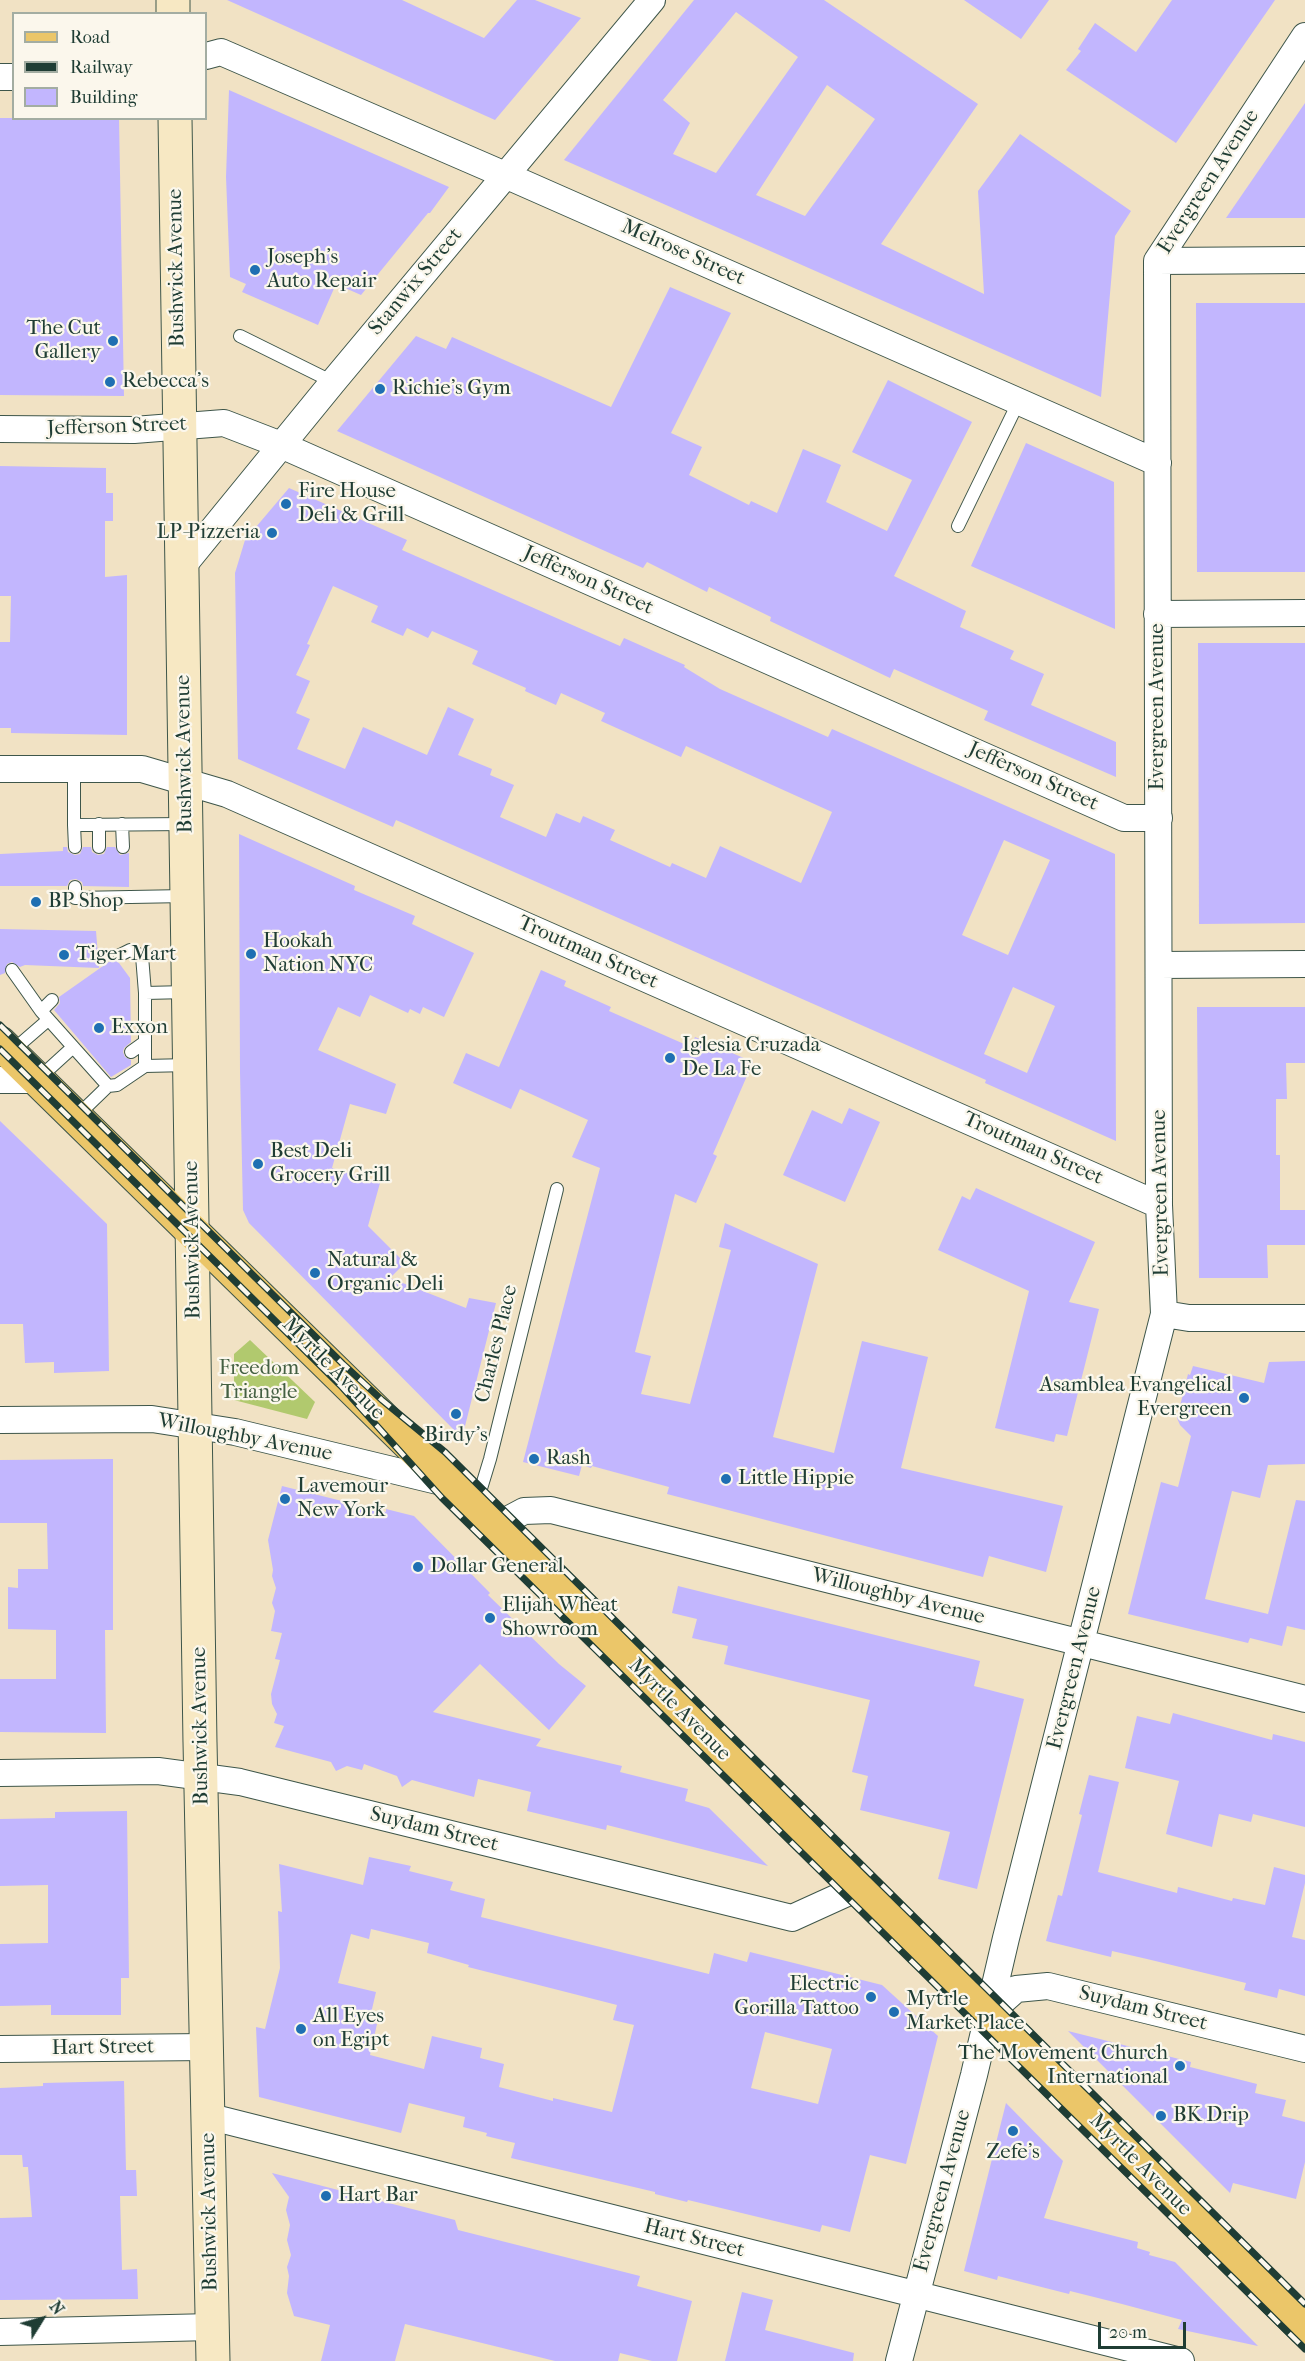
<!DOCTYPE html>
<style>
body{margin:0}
#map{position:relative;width:1305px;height:2361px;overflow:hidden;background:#f1e2c4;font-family:"IM FELL French Canon",serif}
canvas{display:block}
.legend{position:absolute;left:12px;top:12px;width:195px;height:108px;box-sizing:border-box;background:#fbf7ec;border:2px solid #a3ada2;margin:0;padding:8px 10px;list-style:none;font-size:18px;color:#1f3d34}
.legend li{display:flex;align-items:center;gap:12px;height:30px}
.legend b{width:30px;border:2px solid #a3ada2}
.north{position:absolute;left:12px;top:2289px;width:60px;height:60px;-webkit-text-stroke:4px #fbf7ec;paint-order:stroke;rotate:53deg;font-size:16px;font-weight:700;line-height:24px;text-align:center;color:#1f3d34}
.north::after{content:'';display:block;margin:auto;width:21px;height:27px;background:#1f3d34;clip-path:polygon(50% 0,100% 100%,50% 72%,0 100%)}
.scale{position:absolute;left:1098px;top:2322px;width:88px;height:27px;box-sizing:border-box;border:3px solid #1f3d34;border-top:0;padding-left:8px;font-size:18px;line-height:21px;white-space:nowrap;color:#1f3d34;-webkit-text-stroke:4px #fbf7ec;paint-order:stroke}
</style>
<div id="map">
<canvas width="1305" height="2361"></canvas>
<ul class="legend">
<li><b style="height:8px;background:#ebc669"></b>Road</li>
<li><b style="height:8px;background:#1f3d34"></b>Railway</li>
<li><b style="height:16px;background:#c2b6fe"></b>Building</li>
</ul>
<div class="north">N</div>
<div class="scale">20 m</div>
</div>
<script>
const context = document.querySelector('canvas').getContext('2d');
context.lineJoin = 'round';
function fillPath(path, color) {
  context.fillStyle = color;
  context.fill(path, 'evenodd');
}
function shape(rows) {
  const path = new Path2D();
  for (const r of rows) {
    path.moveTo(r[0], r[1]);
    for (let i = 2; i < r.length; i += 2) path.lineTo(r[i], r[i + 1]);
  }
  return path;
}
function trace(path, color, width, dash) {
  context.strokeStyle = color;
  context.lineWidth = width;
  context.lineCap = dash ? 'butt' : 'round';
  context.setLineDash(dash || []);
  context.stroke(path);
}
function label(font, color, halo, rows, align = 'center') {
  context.font = font + ' "IM FELL French Canon",serif';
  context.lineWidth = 4.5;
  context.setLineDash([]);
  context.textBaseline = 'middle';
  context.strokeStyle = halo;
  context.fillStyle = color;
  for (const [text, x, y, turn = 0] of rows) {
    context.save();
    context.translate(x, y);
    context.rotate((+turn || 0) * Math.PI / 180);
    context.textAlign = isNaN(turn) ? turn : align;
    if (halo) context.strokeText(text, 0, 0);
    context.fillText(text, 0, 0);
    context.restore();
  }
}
fillPath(shape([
 [250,1340,315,1402,307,1419,234,1400,234,1354]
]), '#b1c96e');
fillPath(shape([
 [227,0,402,0,484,38,517,0,535,0,581,18,495,120],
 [694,0,824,0,978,104,881,244,984,294,978,191,1020,134,1131,211,1115,236,1101,397,564,160],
 [736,12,798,57,716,173,673,154,690,123,663,100],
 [827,85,875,119,805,216,756,195],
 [964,0,1049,0,1021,39],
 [1172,0,1275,0,1176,143,1066,70,1081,51,1078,49,1095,23,1136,52],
 [229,90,449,187,430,213,428,213,361,295,336,284,318,325,242,292,246,284,230,277,226,177],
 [1305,103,1305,218,1226,218],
 [0,118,119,118,124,396,0,395],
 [670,287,731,313,671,433,702,447,689,475,749,505,751,501,777,513,803,449,841,465,826,502,887,531,912,480,852,452,888,380,972,422,894,576,966,611,960,627,1014,651,1010,659,1044,674,1031,705,1116,742,1116,777,984,720,988,711,934,687,894,669,890,678,770,621,771,617,709,587,707,592,647,562,643,568,337,431,416,336,446,349,452,337,611,407],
 [1196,303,1305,303,1305,572,1197,572],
 [1026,443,1114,482,1115,629,971,566],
 [0,466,106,468,106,493,113,493,113,521,105,521,105,577,127,575,127,735,11,733,11,728,0,728,0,642,10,642,11,596,0,596],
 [289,488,407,540,402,550,620,646,624,638,685,665,684,667,720,689,828,737,832,729,1115,854,1116,1141,985,1083,986,1080,396,820,393,827,238,759,235,573,245,540],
 [333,586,378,606,371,622,403,636,407,628,428,638,432,631,478,651,472,664,526,688,525,691,556,705,561,693,605,713,601,721,681,757,686,746,832,812,801,883,720,846,706,878,672,863,670,867,610,840,615,830,583,816,580,823,556,813,546,837,500,817,514,785,490,775,492,769,458,755,474,719,448,707,427,755,363,727,345,769,297,749,310,719,296,713,310,681,296,675,310,645,307,644],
 [1004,840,1050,860,1008,955,962,935],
 [1013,987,1055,1006,1027,1073,984,1054],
 [1198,643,1305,643,1305,923,1199,924],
 [239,834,355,886,354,890,415,916,412,924,474,953,444,1017,423,1007,420,1014,410,1009,408,1013,370,995,360,1017,338,1007,318,1050,396,1084,386,1114,350,1104,332,1168,380,1183,368,1226,405,1263,390,1278,466,1308,469,1298,496,1303,462,1438,249,1223,243,1210,240,1072],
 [63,847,67,847,68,852,75,855,80,854,83,847,91,847,92,852,98,855,104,854,107,847,115,847,120,855,129,853,129,887,83,886,82,882,76,879,70,880,67,886,0,886,0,854,63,851],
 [0,929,96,931,99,968,25,965,20,967,12,962,7,964,5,973,0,975],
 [113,959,119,963,130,978,131,1042,124,1048,123,1052,125,1057,131,1060,131,1065,111,1077,54,1010,60,1003,59,997],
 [541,970,566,981,564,986,611,1007,609,1011,691,1047,695,1037,753,1062,713,1154,717,1156,696,1203,675,1194,635,1352,651,1356,641,1394,690,1404,731,1250,719,1247,725,1223,818,1264,773,1437,834,1453,862,1341,928,1357,901,1468,1063,1506,1046,1572,989,1556,983,1577,667,1494,669,1487,592,1466,591,1468,582,1465,579,1476,523,1462,600,1168,572,1157,588,1120,520,1089,511,1109,453,1083,466,1053,499,1067],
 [1197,1007,1305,1007,1305,1063,1286,1063,1287,1099,1276,1099,1276,1155,1280,1155,1280,1210,1305,1210,1305,1245,1267,1245,1268,1278,1199,1278],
 [849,1108,880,1122,845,1202,783,1175,812,1110,842,1124],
 [0,1121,107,1224,109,1371,54,1373,54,1362,25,1363,23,1324,0,1324],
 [976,1188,1095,1242,1069,1302,1099,1309,1067,1436,1056,1434,1054,1442,995,1428,1029,1291,938,1250,962,1196,970,1200],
 [1305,1361,1305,1464,1268,1465,1260,1498,1232,1491,1205,1599,1268,1614,1296,1500,1305,1501,1305,1630,1287,1626,1282,1646,1250,1638,1248,1643,1128,1614,1161,1482,1178,1487,1191,1436,1180,1425,1177,1418,1188,1374,1190,1375,1193,1366,1264,1383,1269,1362],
 [113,1459,113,1630,105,1630,106,1733,0,1732,0,1679,56,1679,56,1630,8,1629,8,1587,18,1588,18,1569,48,1569,47,1523,0,1523,0,1460],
 [282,1486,386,1512,386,1509,414,1516,490,1593,488,1595,559,1664,586,1686,549,1730,480,1664,433,1712,541,1739,536,1746,622,1766,620,1772,688,1789,685,1801,709,1808,768,1866,607,1825,606,1830,527,1811,531,1792,478,1779,474,1797,412,1780,402,1787,397,1776,364,1764,362,1770,347,1766,336,1771,331,1762,275,1747,284,1726,274,1723,277,1714,272,1704,271,1694,280,1660,275,1659,282,1633,271,1631,275,1611,272,1603,276,1588,272,1576,273,1570,268,1540],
 [678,1586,980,1661,974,1686,1024,1699,977,1889,938,1879,950,1832,860,1810,868,1776,852,1772,870,1700,724,1664,728,1646,692,1638,697,1619,672,1613],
 [1173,1713,1272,1740,1273,1734,1305,1742,1305,1827,1253,1814,1251,1822,1219,1814,1212,1847,1166,1834,1179,1781,1125,1768,1137,1716,1170,1724],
 [1089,1775,1119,1782,1098,1872,1177,1893,1178,1887,1232,1901,1233,1898,1265,1905,1274,1867,1305,1875,1305,1883,1292,1937,1305,1940,1305,1996,1279,1989,1277,1998,1244,1990,1246,1983,1147,1959,1112,1951,1111,1957,1046,1941,1058,1895,1062,1896,1074,1847,1082,1815,1079,1814],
 [127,1811,129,1978,121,1978,121,2015,51,2015,51,2005,0,2006,0,1944,48,1943,48,1885,0,1886,0,1819,55,1818,55,1812],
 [369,1857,411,1866,409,1871,453,1882,450,1890,485,1899,481,1917,536,1931,709,1974,714,1953,747,1962,750,1952,882,1985,938,2036,906,2164,870,2155,850,2232,822,2225,820,2232,688,2200,687,2202,655,2194,655,2192,511,2158,515,2143,486,2136,487,2133,463,2127,465,2117,409,2103,401,2133,259,2097,256,2027,265,2029,280,1968,278,1911,282,1912,279,1864,363,1885],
 [371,1929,429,1943,427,1953,469,1965,468,1967,617,2005,613,2020,634,2025,612,2112,553,2098,553,2101,499,2087,504,2064,480,2058,482,2048,432,2036,424,2069,370,2055,377,2024,369,2022,376,1992,338,1983,351,1934,369,1939],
 [765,2032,832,2049,818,2104,751,2088],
 [1068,2031,1191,2062,1190,2067,1257,2084,1255,2093,1286,2100,1282,2116,1305,2122,1305,2162,1296,2199,1233,2183,1230,2193],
 [124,2081,126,2170,136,2170,137,2196,120,2196,122,2270,137,2269,138,2299,0,2300,0,2218,32,2217,28,2167,23,2167,22,2155,0,2155,0,2088,43,2086,43,2083],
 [1006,2103,1063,2161,1044,2218,1138,2242,1137,2248,1150,2252,1149,2255,1175,2262,1258,2346,1178,2329,1182,2320,1122,2304,1070,2291,1069,2294,998,2276,997,2280,964,2271],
 [272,2173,455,2220,458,2230,640,2276,637,2286,692,2301,677,2361,652,2361,620,2353,618,2361,555,2361,405,2324,395,2361,321,2361,330,2325,294,2316,287,2293,289,2276,287,2267,291,2255,287,2240,290,2225,286,2210,289,2197],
 [742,2292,773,2300,765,2330,854,2353,853,2361,725,2361]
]), '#c2b6fe');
const service = shape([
 [240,336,333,382],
 [958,526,1019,401],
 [74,770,74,825],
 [99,824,99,847],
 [122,824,123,847],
 [75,847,74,825,185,824],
 [75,887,75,898,186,896],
 [12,970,41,1011],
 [145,993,187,992],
 [52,1000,41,1011,108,1086,117,1085,145,1066,145,993,142,956,130,950,120,955],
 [11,1052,48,1020],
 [131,1052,145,1042],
 [145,1066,189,1065],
 [38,1079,72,1048],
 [77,1116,108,1086],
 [476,1505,490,1459,557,1189]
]);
const minor = shape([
 [206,56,221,52,505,175,1158,463],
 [0,77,14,77],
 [1157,261,1305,260],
 [0,429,134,430,224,423,281,445,1124,818,1159,818],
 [182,567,333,382,652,0],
 [1157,614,1305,613],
 [0,769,142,769,227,794,1159,1205],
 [1159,965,1305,964],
 [0,1080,37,1080],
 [1164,1314,1189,1318,1305,1318],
 [0,1420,152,1419,235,1432,450,1484],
 [494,1527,524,1511,551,1510,1305,1699],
 [0,1773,158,1771,240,1782,792,1918,858,1888],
 [988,2014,1016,1989,1048,1986,1305,2049],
 [0,2049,207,2047],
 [207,2116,1181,2361],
 [0,2332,212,2327],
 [899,2361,974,2075,1006,1938,1164,1314,1159,1205,1157,261,1305,36]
]);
const secondary = shape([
 [173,0,173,14],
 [175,118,200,1742,213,2361]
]);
const primary = shape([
 [0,1043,450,1484,1305,2329]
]);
trace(service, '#3e564a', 14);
trace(minor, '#3e564a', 28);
trace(secondary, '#3e564a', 35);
trace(primary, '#3e564a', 35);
trace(service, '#fff', 12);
trace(minor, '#fff', 26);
trace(secondary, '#f7e8c3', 33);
trace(primary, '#ebc669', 33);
const rail = shape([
 [0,1025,343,1364,382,1400,445,1452,1305,2304],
 [0,1049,341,1386,442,1498,1305,2349]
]);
trace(rail, '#1f3d34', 7);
trace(rail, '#fbf7ec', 4.5, [14]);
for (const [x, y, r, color] of [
 [255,270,6,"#1f6fb2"],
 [113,341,6,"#1f6fb2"],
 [110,382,6,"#1f6fb2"],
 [380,389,6,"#1f6fb2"],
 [286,504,6,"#1f6fb2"],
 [272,533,6,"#1f6fb2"],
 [36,902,6,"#1f6fb2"],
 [251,954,6,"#1f6fb2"],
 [64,955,6,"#1f6fb2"],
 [99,1028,6,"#1f6fb2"],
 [670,1058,6,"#1f6fb2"],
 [258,1164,6,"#1f6fb2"],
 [315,1273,6,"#1f6fb2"],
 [1244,1398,6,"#1f6fb2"],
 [456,1414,6,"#1f6fb2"],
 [534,1459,6,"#1f6fb2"],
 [726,1479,6,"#1f6fb2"],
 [285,1499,6,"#1f6fb2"],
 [418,1567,6,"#1f6fb2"],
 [490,1618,6,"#1f6fb2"],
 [871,1997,6,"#1f6fb2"],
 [894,2012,6,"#1f6fb2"],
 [301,2029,6,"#1f6fb2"],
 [1180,2066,6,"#1f6fb2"],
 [1161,2116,6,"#1f6fb2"],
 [1013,2131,6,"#1f6fb2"],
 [326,2196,6,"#1f6fb2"]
]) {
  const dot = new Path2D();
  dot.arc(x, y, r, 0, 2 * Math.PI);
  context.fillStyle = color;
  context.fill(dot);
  trace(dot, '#fbf7ec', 2);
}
label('21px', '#1f3d34', '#fbf7ec', [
 ["Evergreen Avenue",1209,182,-57],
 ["Melrose Street",683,253,24],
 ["Bushwick Avenue",177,268,-91],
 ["Stanwix Street",416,282,-50],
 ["Jefferson Street",117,427,-2],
 ["Jefferson Street",588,581,24],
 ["Evergreen Avenue",1158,707,-90],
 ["Bushwick Avenue",185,754,-91],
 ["Jefferson Street",1033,777,24],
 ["Troutman Street",588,953,24],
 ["Troutman Street",1033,1149,24],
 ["Evergreen Avenue",1161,1193,-91],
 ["Bushwick Avenue",193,1240,-91],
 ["Charles Place",497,1344,-76],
 ["Myrtle Avenue",333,1369,45],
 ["Willoughby Avenue",245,1438,11],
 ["Willoughby Avenue",898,1597,14],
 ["Evergreen Avenue",1075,1668,-76],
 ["Myrtle Avenue",679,1710,45],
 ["Bushwick Avenue",201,1726,-91],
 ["Suydam Street",434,1830,14],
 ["Suydam Street",1143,2009,14],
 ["Hart Street",103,2048,-1],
 ["Myrtle Avenue",1140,2165,45],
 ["Evergreen Avenue",943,2191,-75],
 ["Bushwick Avenue",210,2212,-91],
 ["Hart Street",694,2239,14]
]);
label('21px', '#1f3d34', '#fbf7ec', [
 ["Joseph's",267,258],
 ["Auto Repair",267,282],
 ["The Cut",101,329,"right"],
 ["Gallery",101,353,"right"],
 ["Rebecca's",122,382],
 ["Richie's Gym",392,389],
 ["Fire House",298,492],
 ["Deli & Grill",298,516],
 ["LP-Pizzeria",260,533,"right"],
 ["BP Shop",48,902],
 ["Hookah",263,942],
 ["Nation NYC",263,966],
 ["Tiger Mart",76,955],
 ["Exxon",111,1028],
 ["Iglesia Cruzada",682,1046],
 ["De La Fe",682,1070],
 ["Best Deli",270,1152],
 ["Grocery Grill",270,1176],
 ["Natural &",327,1261],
 ["Organic Deli",327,1285],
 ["Asamblea Evangelical",1232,1386,"right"],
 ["Evergreen",1232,1410,"right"],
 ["Birdy's",456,1436,"center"],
 ["Rash",546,1459],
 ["Little Hippie",738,1479],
 ["Lavemour",297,1487],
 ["New York",297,1511],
 ["Dollar General",430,1567],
 ["Elijah Wheat",502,1606],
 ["Showroom",502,1630],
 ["Electric",859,1985,"right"],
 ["Gorilla Tattoo",859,2009,"right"],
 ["Mytrle",906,2000],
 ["Market Place",906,2024],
 ["All Eyes",313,2017],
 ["on Egipt",313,2041],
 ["The Movement Church",1168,2054,"right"],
 ["International",1168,2078,"right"],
 ["BK Drip",1173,2116],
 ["Zefe's",1013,2153,"center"],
 ["Hart Bar",338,2196]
], 'left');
label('21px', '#446042', '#fbf7ec', [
 ["Freedom",259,1369],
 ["Triangle",259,1393]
]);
</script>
